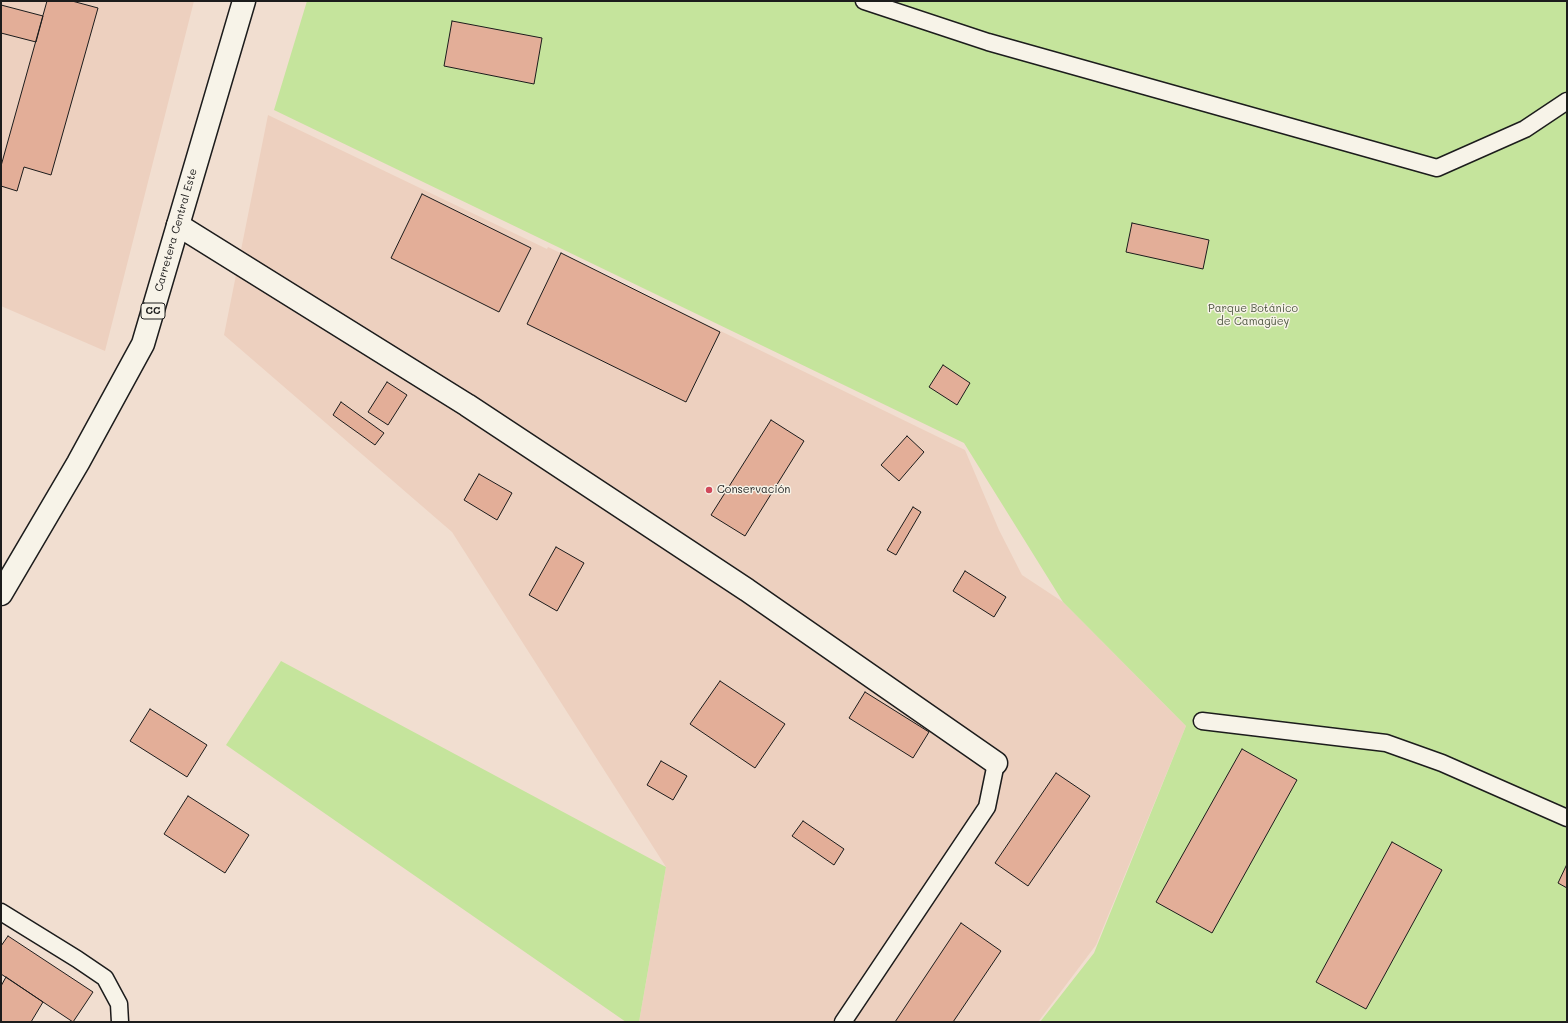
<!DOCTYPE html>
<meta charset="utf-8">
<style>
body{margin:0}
#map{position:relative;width:1568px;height:1023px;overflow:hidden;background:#f1ded0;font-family:Mali,sans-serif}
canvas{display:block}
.frame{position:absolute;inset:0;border:2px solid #1c1c1c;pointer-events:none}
</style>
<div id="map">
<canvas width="1568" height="1023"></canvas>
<div class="frame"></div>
</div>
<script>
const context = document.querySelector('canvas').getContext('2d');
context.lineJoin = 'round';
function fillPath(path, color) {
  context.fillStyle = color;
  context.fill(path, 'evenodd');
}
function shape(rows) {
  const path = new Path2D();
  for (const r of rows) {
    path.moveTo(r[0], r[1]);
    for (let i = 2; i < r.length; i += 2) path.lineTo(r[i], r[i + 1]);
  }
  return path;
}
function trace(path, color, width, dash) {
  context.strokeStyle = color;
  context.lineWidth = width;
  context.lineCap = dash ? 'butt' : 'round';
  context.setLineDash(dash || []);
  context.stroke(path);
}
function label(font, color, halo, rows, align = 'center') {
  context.font = font + ' Mali,sans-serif';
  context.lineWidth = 3;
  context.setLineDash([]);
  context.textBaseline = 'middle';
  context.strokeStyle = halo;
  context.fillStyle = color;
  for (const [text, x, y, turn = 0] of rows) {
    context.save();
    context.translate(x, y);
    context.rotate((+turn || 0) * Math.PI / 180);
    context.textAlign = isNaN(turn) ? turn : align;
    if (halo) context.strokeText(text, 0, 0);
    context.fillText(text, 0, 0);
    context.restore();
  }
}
fillPath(shape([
 [1,1,194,1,105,351,1,306],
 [268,115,547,249,548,247,965,450,999,530,1022,575,1063,602,1186,726,1096,945,1038,1022,639,1022,666,867,452,532,224,335]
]), '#edd0bf');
fillPath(shape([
 [307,1,1567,1,1567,1022,1040,1022,1094,953,1186,726,1063,602,964,443,274,110],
 [281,661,666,867,639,1022,626,1022,226,745]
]), '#c5e49c');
const building = shape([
 [47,1,72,1,98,8,51,175,24,167,17,191,1,186,1,166,47,1],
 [1,5,43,16,36,42,1,33,1,5],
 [452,21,542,38,534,84,444,66,452,21],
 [422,194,531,248,499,312,391,258,422,194],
 [1132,223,1209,240,1203,269,1126,252,1132,223],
 [561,253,720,332,686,402,527,324,561,253],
 [943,365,970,383,957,405,929,387,943,365],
 [387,382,407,395,388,425,368,412,387,382],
 [341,402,384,433,375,445,333,415,341,402],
 [771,420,804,441,745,536,711,515,771,420],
 [907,436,924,452,899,481,881,465,907,436],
 [479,474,512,493,497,520,464,500,479,474],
 [913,507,921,512,896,555,887,550,913,507],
 [556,547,584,563,557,611,529,595,556,547],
 [965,571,1006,597,994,617,953,591,965,571],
 [720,681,785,724,755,768,690,724,720,681],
 [865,692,929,732,913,758,849,718,865,692],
 [150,709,207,745,187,777,130,741,150,709],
 [1242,749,1297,780,1212,933,1156,902,1242,749],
 [661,761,687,776,673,800,647,785,661,761],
 [1056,773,1090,796,1028,886,995,863,1056,773],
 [188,796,249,835,225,873,164,834,188,796],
 [803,821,844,849,834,865,792,836,803,821],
 [1392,842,1442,870,1366,1009,1316,982,1392,842],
 [1567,864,1567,888,1558,883,1567,864],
 [961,923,1001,951,953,1022,895,1022,961,923],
 [8,936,93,992,73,1022,1,974,1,946,8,936],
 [6,977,43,1002,31,1022,1,1022,1,986,6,977]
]);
fillPath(building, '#e3ae98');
trace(building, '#1c1c1c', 1);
const service = shape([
 [864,1,988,42,1437,168,1525,129,1567,101],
 [1202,721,1386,743,1442,763,1567,818],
 [1,912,77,959,105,978,119,1004,120,1022],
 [843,1022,987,807,996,763]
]);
const minor = shape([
 [178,225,467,405,747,590,996,763]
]);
const primary = shape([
 [1,594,78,463,143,344,244,1]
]);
trace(service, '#1c1c1c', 19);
trace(minor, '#1c1c1c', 25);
trace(primary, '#1c1c1c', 25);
trace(service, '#f7f3e8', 16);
trace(minor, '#f7f3e8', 22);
trace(primary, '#f7f3e8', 22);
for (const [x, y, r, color] of [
 [709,490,4,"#d1495b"]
]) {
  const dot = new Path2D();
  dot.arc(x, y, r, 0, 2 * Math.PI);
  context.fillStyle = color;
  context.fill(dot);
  trace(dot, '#f7f3e8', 1.5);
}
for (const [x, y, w] of [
 [153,311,24]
]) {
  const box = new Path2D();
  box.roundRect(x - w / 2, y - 8, w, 16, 3);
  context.fillStyle = '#f7f3e8';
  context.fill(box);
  trace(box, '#1c1c1c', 1);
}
label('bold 10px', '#1c1c1c', null, [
 ["CC",153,311]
]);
label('11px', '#1c1c1c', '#f7f3e8', [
 ["Carretera Central Este",176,230,-74]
]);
label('11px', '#4f5842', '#f7f3e8', [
 ["Parque Botánico",1253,309],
 ["de Camagüey",1253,322]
]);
label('11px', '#1c1c1c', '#f7f3e8', [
 ["Conservación",717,490]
], 'left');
</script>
